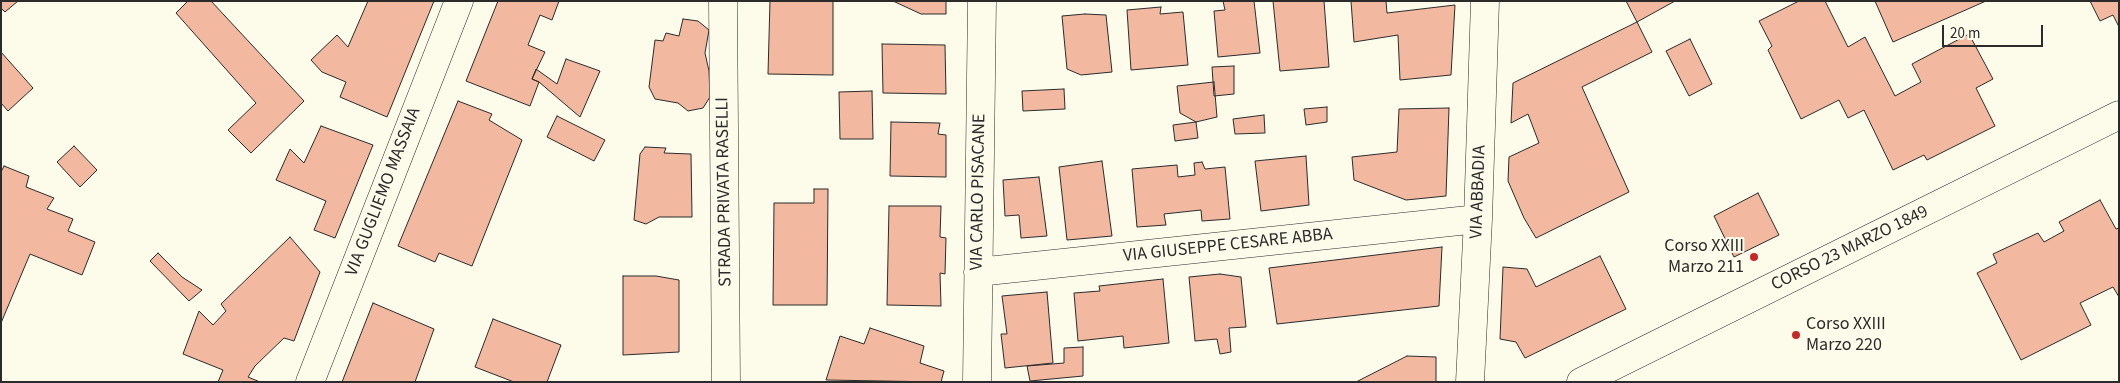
<!DOCTYPE html>
<style>
body{margin:0}
#map{position:relative;width:2120px;height:383px;overflow:hidden;background:#fdfbea;font-family:"Source Sans 3",sans-serif}
canvas{display:block}
.frame{position:absolute;inset:0;border:2px solid #2b2b2b;pointer-events:none}
.scale{position:absolute;left:1942px;top:25px;width:101px;height:22px;box-sizing:border-box;border:2px solid #2b2b2b;border-top:0;padding-left:6px;font-size:15px;line-height:18px;white-space:nowrap;color:#2b2b2b;-webkit-text-stroke:4px #fdfbea;paint-order:stroke}
</style>
<div id="map">
<canvas width="2120" height="383"></canvas>
<div class="frame"></div>
<div class="scale">20 m</div>
</div>
<script>
const context = document.querySelector('canvas').getContext('2d');
context.lineJoin = 'round';
function fillPath(path, color) {
  context.fillStyle = color;
  context.fill(path, 'evenodd');
}
function shape(rows) {
  const path = new Path2D();
  for (const r of rows) {
    path.moveTo(r[0], r[1]);
    for (let i = 2; i < r.length; i += 2) path.lineTo(r[i], r[i + 1]);
  }
  return path;
}
function trace(path, color, width, dash) {
  context.strokeStyle = color;
  context.lineWidth = width;
  context.lineCap = dash ? 'butt' : 'round';
  context.setLineDash(dash || []);
  context.stroke(path);
}
function label(font, color, halo, rows, align = 'center') {
  context.font = font + ' "Source Sans 3",sans-serif';
  context.lineWidth = 4;
  context.setLineDash([]);
  context.textBaseline = 'middle';
  context.strokeStyle = halo;
  context.fillStyle = color;
  for (const [text, x, y, turn = 0] of rows) {
    context.save();
    context.translate(x, y);
    context.rotate((+turn || 0) * Math.PI / 180);
    context.textAlign = isNaN(turn) ? turn : align;
    if (halo) context.strokeText(text, 0, 0);
    context.fillText(text, 0, 0);
    context.restore();
  }
}
const building = shape([
 [1,1,18,1,5,12,1,8,1,1],
 [188,1,211,1,304,101,251,153,228,130,256,103,176,13,188,1],
 [368,1,434,1,387,117,340,97,346,82,322,72,311,60,337,35,348,47,368,1],
 [498,1,559,1,552,20,540,15,528,45,545,52,532,79,539,82,530,106,466,81,498,1],
 [770,1,833,1,833,75,768,74,770,1],
 [893,1,946,1,946,14,921,14,893,1],
 [1223,1,1254,1,1260,53,1218,57,1214,11,1225,10,1223,1],
 [1273,1,1324,1,1329,67,1280,71,1273,1],
 [1351,1,1386,1,1387,13,1455,5,1451,75,1400,80,1398,35,1354,42,1351,1],
 [1626,1,1675,1,1637,22,1626,1],
 [1799,1,1825,1,1848,47,1865,37,1895,96,1921,82,1912,64,1969,34,1993,79,1976,88,1995,126,1927,160,1924,155,1893,170,1864,110,1848,118,1839,100,1801,119,1768,50,1772,46,1759,21,1799,1],
 [1875,1,1986,1,1893,42,1875,1],
 [2090,1,2119,1,2119,27,2113,15,2100,21,2090,1],
 [1161,7,1160,14,1183,12,1188,65,1131,70,1127,10,1161,7],
 [1085,14,1106,15,1112,72,1081,75,1067,69,1062,16,1085,14],
 [683,19,698,21,709,30,705,53,709,71,710,97,703,108,688,111,678,103,655,99,649,87,655,40,663,41,666,33,679,36,683,19],
 [1637,22,1652,52,1582,87,1629,192,1536,238,1524,218,1508,181,1509,157,1539,143,1528,114,1511,123,1513,83,1637,22],
 [1690,39,1712,84,1689,96,1666,51,1690,39],
 [882,44,945,45,946,94,883,93,882,44],
 [1,52,33,88,8,111,1,103,1,52],
 [566,59,600,71,580,117,539,82,532,79,536,69,557,84,566,59],
 [1234,66,1234,94,1214,96,1212,67,1234,66],
 [1214,82,1217,117,1196,122,1180,113,1177,86,1214,82],
 [1064,89,1065,109,1023,111,1022,91,1064,89],
 [872,91,873,139,840,139,839,92,872,91],
 [458,101,492,114,489,120,522,140,472,266,439,253,435,262,398,246,458,101],
 [1327,107,1327,122,1306,125,1304,109,1327,107],
 [1449,108,1446,196,1406,200,1354,180,1352,157,1397,152,1399,109,1449,108],
 [1264,115,1265,133,1235,134,1233,119,1264,115],
 [557,116,605,140,594,161,547,137,557,116],
 [891,122,940,123,938,134,946,135,946,177,890,176,891,122],
 [1196,122,1198,138,1175,141,1173,125,1196,122],
 [321,126,373,145,335,238,314,230,326,201,276,180,290,149,304,163,321,126],
 [74,146,97,170,80,187,57,162,74,146],
 [645,147,666,148,664,153,691,154,692,217,659,217,646,224,634,220,640,154,645,147],
 [1306,156,1309,205,1261,211,1255,161,1306,156],
 [1102,161,1112,236,1067,240,1059,167,1102,161],
 [1202,162,1205,169,1225,167,1230,219,1202,221,1201,210,1164,214,1166,225,1137,227,1132,169,1177,165,1178,177,1195,175,1194,163,1202,162],
 [4,166,29,176,26,187,54,198,47,209,73,219,68,231,95,242,82,275,30,254,1,323,1,172,4,166],
 [1039,177,1047,236,1021,238,1019,215,1005,216,1003,180,1039,177],
 [814,189,828,189,827,305,773,305,774,203,814,203,814,189],
 [1758,193,1779,235,1734,257,1714,216,1758,193],
 [2100,200,2116,229,2119,228,2119,297,2113,287,2080,303,2091,325,2021,360,1977,273,1997,263,1993,254,2038,233,2044,242,2064,231,2059,222,2100,200],
 [889,206,941,206,940,237,946,238,945,274,940,273,941,306,887,305,889,206],
 [290,237,320,272,294,341,284,338,255,366,248,377,260,382,218,382,223,370,183,354,199,311,213,325,226,311,221,304,290,237],
 [1442,247,1439,306,1277,324,1269,268,1442,247],
 [158,253,182,277,202,290,189,301,150,261,158,253],
 [1600,256,1626,309,1525,358,1516,342,1500,339,1503,267,1527,269,1536,287,1600,256],
 [1220,274,1241,277,1246,327,1229,328,1231,352,1220,354,1217,339,1195,341,1189,277,1220,274],
 [623,276,656,276,679,280,679,352,623,355,623,276],
 [1163,279,1169,343,1124,348,1123,336,1078,341,1074,293,1100,291,1099,286,1163,279],
 [1047,292,1053,363,1005,368,1001,334,1007,334,1002,296,1047,292],
 [373,303,434,329,415,382,342,382,373,303],
 [493,319,561,345,547,382,514,382,475,367,493,319],
 [870,328,924,346,920,363,944,371,941,382,826,380,840,336,864,344,870,328],
 [1083,347,1083,376,1030,381,1027,366,1064,363,1064,348,1083,347],
 [1407,356,1436,357,1436,382,1356,382,1407,356]
]);
fillPath(building, '#f2b8a0');
trace(building, '#2b2b2b', 1);
const minor = shape([
 [723,1,726,382],
 [978,272,1478,219],
 [310,382,459,1],
 [977,382,982,1],
 [1470,382,1478,219,1485,1]
]);
const major = shape([
 [1581,382,2119,115]
]);
trace(minor, '#2b2b2b', 29);
trace(major, '#2b2b2b', 29);
trace(minor, '#fdfbea', 28);
trace(major, '#fdfbea', 28);
for (const [x, y, r, color] of [
 [1754,257,5,"#c62828"],
 [1796,335,5,"#c62828"]
]) {
  const dot = new Path2D();
  dot.arc(x, y, r, 0, 2 * Math.PI);
  context.fillStyle = color;
  context.fill(dot);
  trace(dot, '#fdfbea', 2);
}
label('18px', '#2b2b2b', '#fdfbea', [
 ["VIA GUGLIEMO MASSAIA",384,192,-69],
 ["STRADA PRIVATA RASELLI",725,192,-91],
 ["VIA CARLO PISACANE",979,192,-89],
 ["VIA ABBADIA",1479,192,-88],
 ["VIA GIUSEPPE CESARE ABBA",1228,246,-6],
 ["CORSO 23 MARZO 1849",1850,249,-26]
]);
label('18px', '#2b2b2b', '#fdfbea', [
 ["Corso XXIII",1744,247],
 ["Marzo 211",1744,268],
 ["Corso XXIII",1806,325,"left"],
 ["Marzo 220",1806,346,"left"]
], 'right');
</script>
